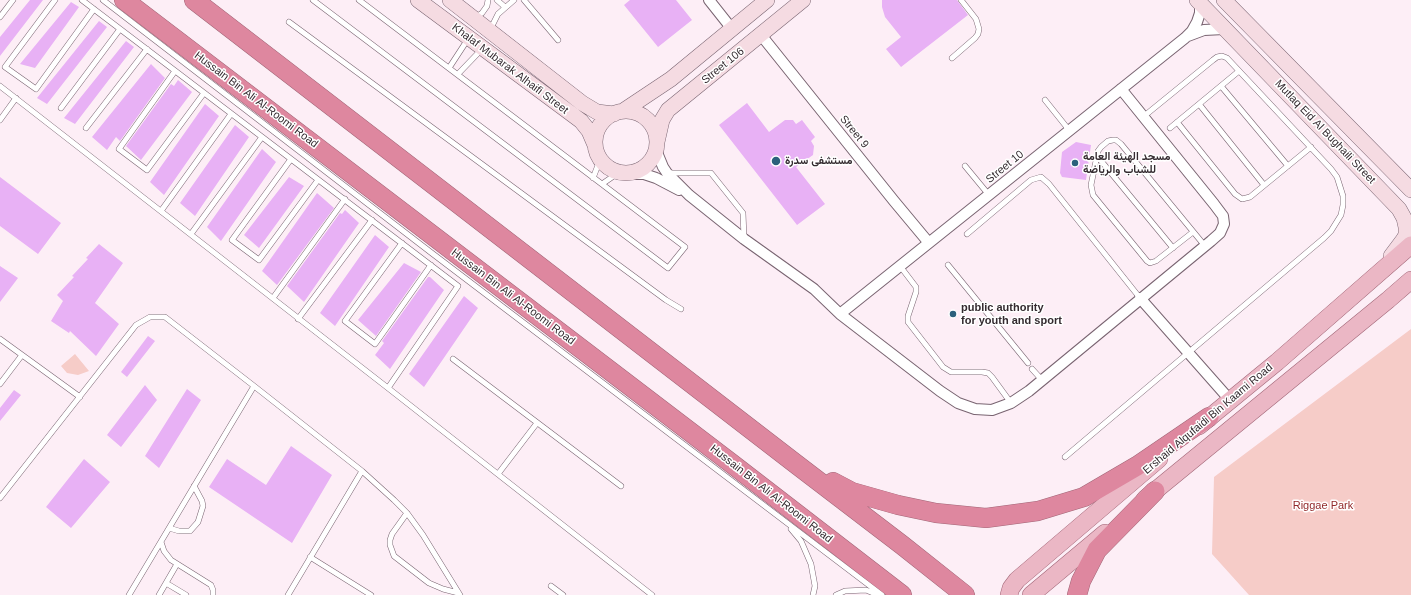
<!DOCTYPE html>
<meta charset="utf-8">
<style>
body{margin:0}
canvas{display:block;background:#fdeef6}
</style>
<canvas width="1411" height="595"></canvas>
<script>
const context = document.querySelector('canvas').getContext('2d');
context.lineJoin = 'round';
function fillPath(path, color) {
  context.fillStyle = color;
  context.fill(path, 'evenodd');
}
function shape(rows) {
  const path = new Path2D();
  for (const r of rows) {
    if (r.length === 3) {
      path.moveTo(r[0] + r[2], r[1]);
      path.arc(r[0], r[1], r[2], 0, 2 * Math.PI);
      continue;
    }
    path.moveTo(r[0], r[1]);
    for (let i = 2; i < r.length; i += 2) path.lineTo(r[i], r[i + 1]);
  }
  return path;
}
function trace(path, color, width, dash) {
  context.strokeStyle = color;
  context.lineWidth = width;
  context.lineCap = dash ? 'butt' : 'round';
  context.setLineDash(dash || []);
  context.stroke(path);
}
function label(font, color, halo, rows, align = 'center') {
  context.font = font + ' Helvetica,Vazirmatn,sans-serif';
  context.lineWidth = 3;
  context.setLineDash([]);
  context.textBaseline = 'middle';
  context.strokeStyle = halo;
  context.fillStyle = color;
  for (const [text, x, y, turn = 0] of rows) {
    context.save();
    context.translate(x, y);
    context.rotate((+turn || 0) * Math.PI / 180);
    context.textAlign = isNaN(turn) ? turn : align;
    if (halo) context.strokeText(text, 0, 0);
    context.fillText(text, 0, 0);
    context.restore();
  }
}
fillPath(shape([
 [1411,329,1411,595,1249,595,1212,554,1214,477],
 [75,354,89,371,78,375,67,373,61,366]
]), '#f6ccc8');
fillPath(shape([
 [30,0,43,0,0,56,0,37],
 [630,0,676,0,692,20,658,47,624,5],
 [882,0,957,0,968,15,901,67,886,49,901,37,885,17,882,7],
 [71,2,79,7,35,68,20,64],
 [99,21,107,27,47,104,37,98],
 [126,41,134,47,75,124,64,118],
 [151,64,165,78,120,141,116,137,107,150,92,137],
 [178,80,192,92,141,160,126,146,171,84,174,86],
 [747,103,769,132,785,120,793,120,796,124,802,120,815,137,811,141,814,146,813,155,796,167,825,204,797,225,719,125],
 [205,104,219,116,164,195,150,182],
 [235,125,249,137,195,216,180,203],
 [1076,142,1091,145,1086,180,1062,177,1060,173,1062,152],
 [262,149,276,162,221,241,207,227],
 [0,177,61,223,38,254,0,226],
 [289,177,304,186,259,248,244,235],
 [317,193,334,208,277,285,262,271],
 [345,210,359,223,304,302,287,286,340,213,342,214],
 [375,235,389,247,335,326,320,313],
 [99,244,123,263,95,303,119,324,96,356,70,331,69,333,51,321,63,301,57,295,74,277,72,276,88,259,86,258],
 [404,263,421,272,376,336,358,320],
 [0,266,18,278,0,302],
 [428,277,430,277,444,290,390,369,375,355,384,343,382,341],
 [464,296,478,308,424,387,409,374],
 [148,336,155,341,127,377,121,372],
 [145,385,157,400,121,447,107,435],
 [187,389,201,400,159,468,145,456],
 [14,390,21,395,0,421,0,408],
 [291,446,332,475,292,543,209,487,227,459,266,485],
 [84,459,110,482,71,528,46,507]
]), '#e8b1f5');
const lane = shape([
 [55,0,5,67,36,89,94,9],
 [82,0,458,286,388,388],
 [103,0,433,254,882,595],
 [313,0,668,268,685,247,359,0],
 [497,0,505,7],
 [524,0,558,40],
 [0,17,13,0],
 [475,18,482,13,487,6,488,0],
 [289,22,666,300,681,309],
 [490,30,498,14,514,0],
 [952,58,975,38,978,34,979,29,976,19,961,0],
 [449,68,468,39],
 [175,71,119,149,147,170,204,93],
 [458,74,482,49],
 [0,86,388,388,652,595],
 [1221,86,1288,166],
 [1045,100,1069,130],
 [1199,104,1264,185],
 [61,108,120,29],
 [0,120,16,98],
 [1177,122,1235,194,1242,199,1250,197,1311,147],
 [86,128,147,49],
 [1170,128,1239,71],
 [1097,156,1173,248],
 [291,159,232,240,259,260,318,180],
 [965,166,989,195],
 [668,173,711,173,743,213,744,238],
 [593,178,600,160],
 [602,184,618,173],
 [161,211,231,114],
 [1193,232,1156,261,1150,263,1147,261,1093,195,1091,185,1098,151,1101,147,1108,141,1113,140,1116,140,1121,144,1205,246],
 [191,234,262,137],
 [967,234,1031,180,1041,177,1049,184,1140,298],
 [402,243,345,321,375,344,431,265],
 [948,265,1028,363],
 [900,266,916,287,916,292,908,316,908,322,943,367,951,372,982,372,988,373,992,377,1011,403],
 [273,298,345,199],
 [298,319,372,220],
 [0,339,80,397],
 [453,359,621,486],
 [1032,369,1042,380],
 [0,384,22,355],
 [1065,457,1324,238,1331,231,1341,215,1343,205,1343,196,1337,177,1331,169,1227,58,1222,56,1217,57,1213,60,1143,117],
 [498,474,537,423],
 [0,498,136,325,150,317,165,317,254,386,362,471,394,500,407,513,423,535,460,595],
 [407,513,392,534,390,540,390,545,394,556,429,583,443,589,458,593],
 [169,528,179,531,190,531,198,522,203,506,202,501,194,486],
 [791,529,801,541,811,564,815,586,813,595],
 [161,542,164,551,171,560,211,585,213,590,213,595],
 [310,557,371,595],
 [166,583,186,595],
 [551,586,563,595],
 [129,595,254,386],
 [159,595,177,564],
 [288,595,362,471],
 [836,595,845,591,866,590,878,595]
]);
const street = shape([
 [709,0,732,29],
 [761,35,894,201,929,243],
 [1188,36,1204,30,1224,29],
 [656,150,663,167,667,173,689,195,744,239,814,289,840,314,940,391,958,403,975,409,992,410,1011,403,1029,391,1211,241,1220,233,1224,224,1223,216,1214,204,1121,89],
 [628,174,644,174,656,178,679,190],
 [1140,298,1230,400],
 [840,314,1185,38,1192,31,1197,22,1200,13,1200,3]
]);
const secondary = shape([
 [418,0,581,121,589,131,595,145],
 [450,0,582,103,597,112,614,114],
 [1197,0,1399,209,1404,218,1406,227,1406,235,1403,240,1391,256],
 [1224,0,1411,190],
 [626,142,31],
 [623,111,671,79,767,0],
 [657,142,662,120,668,110,803,0]
]);
const primary = shape([
 [1199,426,1277,362,1411,245],
 [1145,499,1388,300,1411,280],
 [1009,595,1011,588,1017,580,1159,459],
 [1031,595,1105,533]
]);
const highway = shape([
 [124,0,731,463,902,595],
 [194,0,796,464,902,545,965,595],
 [833,482,852,492,898,505,936,513,986,518,1038,511,1084,497,1137,466,1209,417],
 [1077,595,1081,581,1097,550,1155,491]
]);
trace(lane, '#796471', 6);
trace(street, '#796471', 12);
trace(secondary, '#796471', 16);
trace(primary, '#a26778', 18);
trace(highway, '#a26778', 20);
trace(lane, '#fff', 5);
trace(street, '#fff', 10);
trace(secondary, '#f5dbe2', 15);
trace(primary, '#ebb7c5', 17);
trace(highway, '#de879f', 19);
for (const [x, y, r, color] of [
 [776,161,5,"#2b607c"],
 [1075,163,4,"#2b607c"],
 [953,314,4,"#2b607c"]
]) {
  const dot = new Path2D();
  dot.arc(x, y, r, 0, 2 * Math.PI);
  context.fillStyle = color;
  context.fill(dot);
  trace(dot, '#fff', 1.5);
}
label('11px', '#342b30', '#fff', [
 ["Street 106",723,66,-39],
 ["Khalaf Mubarak Alhaifi Street",510,69,37],
 ["Hussain Bin Ali Al-Roomi Road",256,100,37],
 ["Street 9",854,132,51],
 ["Mutlaq Eid Al Bughaili Street",1325,132,46],
 ["Street 10",1005,167,-39],
 ["Hussain Bin Ali Al-Roomi Road",513,297,37],
 ["Ershaid Alqufaidi Bin Kaami Road",1208,419,-40],
 ["Hussain Bin Ali Al-Roomi Road",771,494,38]
]);
label('bold 11px', '#342b30', '#fff', [
 ["مسجد الهيئة العامة",1083,157],
 ["للشباب والرياضة",1083,170],
 ["مستشفى سدرة",785,161],
 ["public authority",961,308],
 ["for youth and sport",961,321]
], 'left');
label('11px', '#922a2b', '#fff', [
 ["Riggae Park",1323,506]
]);
</script>
